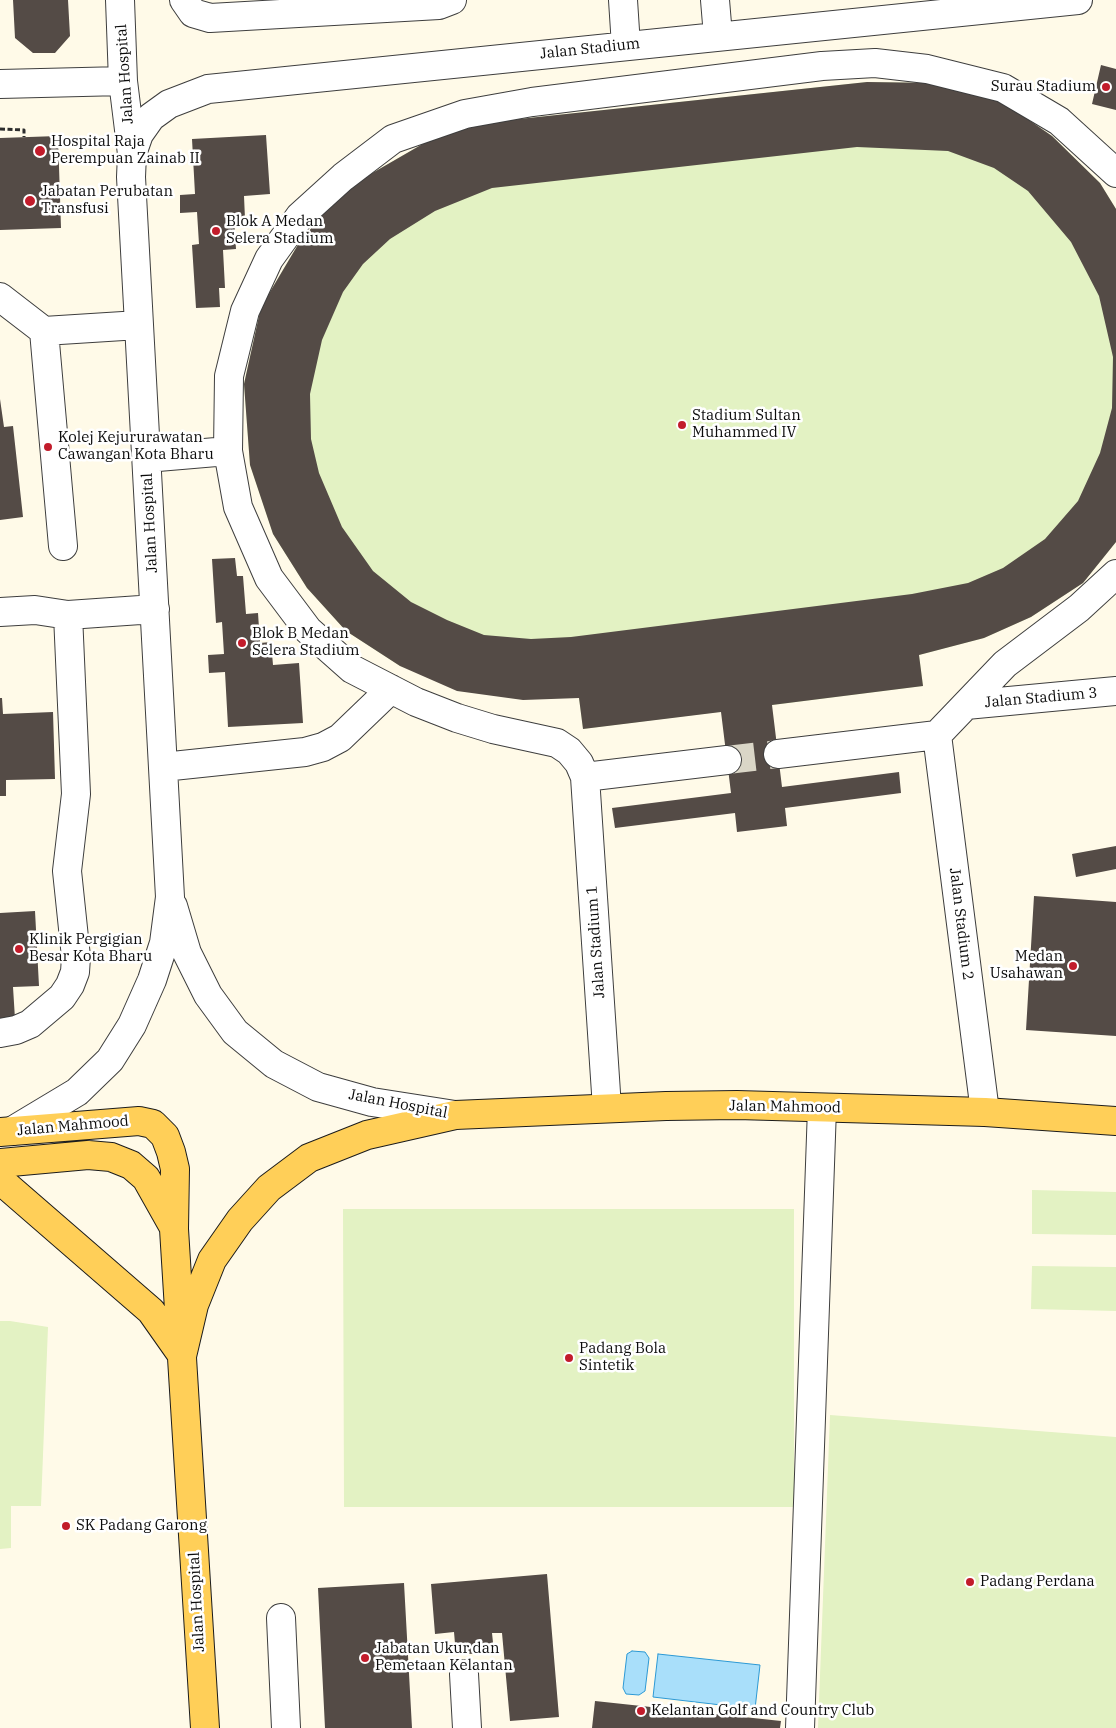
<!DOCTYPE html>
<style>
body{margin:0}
canvas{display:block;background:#fffae8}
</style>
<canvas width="1116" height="1728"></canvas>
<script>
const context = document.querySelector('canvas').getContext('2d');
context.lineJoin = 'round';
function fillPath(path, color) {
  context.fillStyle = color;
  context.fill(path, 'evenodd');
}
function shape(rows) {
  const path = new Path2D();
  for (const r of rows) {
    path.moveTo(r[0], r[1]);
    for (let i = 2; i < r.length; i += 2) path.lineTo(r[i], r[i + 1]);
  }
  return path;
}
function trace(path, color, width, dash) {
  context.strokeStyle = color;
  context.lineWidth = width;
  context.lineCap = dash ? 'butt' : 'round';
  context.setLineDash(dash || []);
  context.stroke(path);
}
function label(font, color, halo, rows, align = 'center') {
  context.font = font + ' "IBM Plex Serif",serif';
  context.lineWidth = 5;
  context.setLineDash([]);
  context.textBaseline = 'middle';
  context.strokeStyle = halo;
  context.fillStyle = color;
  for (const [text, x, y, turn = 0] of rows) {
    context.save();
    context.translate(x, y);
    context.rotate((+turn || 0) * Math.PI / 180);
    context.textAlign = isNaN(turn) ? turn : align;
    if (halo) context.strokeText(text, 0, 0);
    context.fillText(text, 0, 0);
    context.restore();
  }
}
fillPath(shape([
 [867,82,940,83,1000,100,1052,136,1100,183,1116,209,1116,542,1083,583,1031,617,984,638,919,655,923,686,583,729,579,698,400,666,346,631,307,588,273,534,250,465,244,384,261,307,299,243,343,190,433,138,491,122],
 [1032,1190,1116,1192,1116,1235,1032,1234],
 [343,1209,794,1209,794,1507,344,1507],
 [1032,1266,1116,1267,1116,1311,1031,1309],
 [0,1321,10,1321,48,1327,41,1506,11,1506,11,1548,0,1549],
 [830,1415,1116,1437,1116,1728,818,1728]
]), '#e3f2c3');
const water = shape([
 [632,1651,645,1652,649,1658,645,1691,639,1695,626,1694,623,1688,627,1654,632,1651],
 [658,1654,760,1665,755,1709,653,1697,658,1654]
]);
fillPath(water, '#a9dffa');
trace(water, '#2c99d5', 1);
fillPath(shape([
 [13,0,68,0,70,36,55,53,33,53,15,38],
 [1101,65,1116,69,1116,110,1092,104],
 [867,82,940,83,1000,100,1052,136,1100,183,1116,209,1116,542,1083,583,1031,617,984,638,919,655,923,686,772,705,782,787,899,772,901,793,785,808,787,826,737,832,735,813,615,828,612,808,731,793,721,712,583,729,579,698,523,700,457,691,400,666,346,631,307,588,273,534,250,465,244,384,261,307,299,243,343,190,433,138,491,122],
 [857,147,948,151,994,168,1028,191,1071,242,1099,296,1113,357,1112,408,1100,453,1078,501,1045,539,1003,568,968,583,912,594,571,637,531,639,484,635,447,620,411,602,373,571,342,527,319,473,311,439,310,394,322,340,343,292,363,264,390,239,435,211,492,188],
 [266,135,270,194,244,196,245,219,234,219,236,249,223,250,225,288,219,288,220,307,196,308,192,245,199,244,197,212,180,213,180,195,195,194,192,139],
 [58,136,61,228,0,230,0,138],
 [0,399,4,427,13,426,23,517,0,520],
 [235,558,237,576,243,576,246,614,258,613,260,643,271,642,273,665,299,663,303,723,228,727,225,672,209,673,208,655,224,654,222,622,216,623,212,559],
 [0,698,2,698,3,714,53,712,55,779,6,780,6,796,0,796],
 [1116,846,1116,869,1076,877,1072,854],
 [1034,896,1116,902,1116,1036,1026,1030],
 [35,911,39,986,13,987,15,1019,0,1020,0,913],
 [547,1574,559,1717,510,1721,502,1633,492,1633,494,1652,456,1655,454,1632,435,1634,431,1584],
 [404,1583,412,1728,325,1728,318,1588],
 [595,1701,781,1721,780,1728,592,1728]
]), '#544b46');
trace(shape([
 [727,760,778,754]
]), '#dad6c7', 28, [28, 14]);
const minor = shape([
 [184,0,193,13,210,18,439,5,452,0],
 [623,0,626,46],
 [715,0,718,36],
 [0,84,123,81],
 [132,154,139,134,151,117,169,104,208,89,1078,0],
 [0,297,44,331,63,546],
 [44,331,139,325],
 [146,458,228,451],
 [0,612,35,610,68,615,155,609],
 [966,705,1116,691],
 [937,735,985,1112],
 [778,754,937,735,1005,664,1079,608,1116,574],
 [727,760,585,777,579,763,569,751,557,743,493,729,457,718,416,702,352,669,308,630,269,578,238,507,228,451,229,376,245,311,269,259,300,216,343,177,393,139,465,114,532,102,822,66,875,63,927,69,1003,88,1059,121,1116,173],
 [163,767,305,752,323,747,340,738,391,689],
 [585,777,607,1108],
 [173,906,187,953,208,995,235,1032,274,1064,318,1087,372,1102,455,1115],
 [0,1033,16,1030,30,1024,62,997,70,985,75,972,76,957,67,871,76,794,68,615],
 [12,1131,77,1092,110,1060,132,1025,152,980,164,943,170,897,131,177,132,154,123,81,120,0],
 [281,1618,286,1728],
 [464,1674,467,1728],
 [800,1728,822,1108]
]);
const major = shape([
 [0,1132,139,1121,153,1124,165,1136,171,1152,175,1169,174,1229,205,1728],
 [0,1163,88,1155,111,1157,131,1165,146,1178,173,1226],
 [0,1180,151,1311,182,1355],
 [182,1356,194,1305,212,1260,240,1220,269,1188,309,1158,367,1135,455,1115,666,1106,737,1105,985,1112,1116,1121]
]);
trace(minor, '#3e3e3e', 30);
trace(major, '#1c1c1c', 30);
trace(shape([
 [0,129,24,130,24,137]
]), '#2d2d2d', 3, [5, 2.5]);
trace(minor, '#fff', 28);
trace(major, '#ffcf58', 28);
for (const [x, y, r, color] of [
 [1106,87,5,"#c21c2b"],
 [40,151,6,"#c21c2b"],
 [30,201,6,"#c21c2b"],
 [216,231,5,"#c21c2b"],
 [682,425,5,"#c21c2b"],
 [48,447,5,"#c21c2b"],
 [242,643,5,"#c21c2b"],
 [19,949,5,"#c21c2b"],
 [1073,966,5,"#c21c2b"],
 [569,1358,5,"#c21c2b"],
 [66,1526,5,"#c21c2b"],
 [970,1582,5,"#c21c2b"],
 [365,1658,5,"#c21c2b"],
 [641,1711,5,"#c21c2b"]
]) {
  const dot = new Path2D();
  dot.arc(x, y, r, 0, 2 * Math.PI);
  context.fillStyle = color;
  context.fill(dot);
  trace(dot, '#fff', 2);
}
label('15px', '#0b0b0b', '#fff', [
 ["Jalan Stadium",590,49,-6],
 ["Jalan Hospital",125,74,-94],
 ["Jalan Hospital",150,523,-93],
 ["Jalan Stadium 3",1041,698,-5],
 ["Jalan Stadium 2",961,924,83],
 ["Jalan Stadium 1",596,942,-94],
 ["Jalan Hospital",398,1104,11],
 ["Jalan Mahmood",785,1107,1],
 ["Jalan Mahmood",73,1126,-5],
 ["Jalan Hospital",197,1602,-93]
]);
label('15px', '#0b0b0b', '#fff', [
 ["Surau Stadium",1096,87,"right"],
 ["Hospital Raja",51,142],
 ["Perempuan Zainab II",51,159],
 ["Jabatan Perubatan",41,192],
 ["Transfusi",41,209],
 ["Blok A Medan",226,222],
 ["Selera Stadium",226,239],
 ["Stadium Sultan",692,416],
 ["Muhammed IV",692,433],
 ["Kolej Kejururawatan",58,438],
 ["Cawangan Kota Bharu",58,455],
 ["Blok B Medan",252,634],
 ["Selera Stadium",252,651],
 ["Klinik Pergigian",29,940],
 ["Besar Kota Bharu",29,957],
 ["Medan",1063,957,"right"],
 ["Usahawan",1063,974,"right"],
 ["Padang Bola",579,1349],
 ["Sintetik",579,1366],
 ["SK Padang Garong",76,1526],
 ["Padang Perdana",980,1582],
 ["Jabatan Ukur dan",375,1649],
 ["Pemetaan Kelantan",375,1666],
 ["Kelantan Golf and Country Club",651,1711]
], 'left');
</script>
